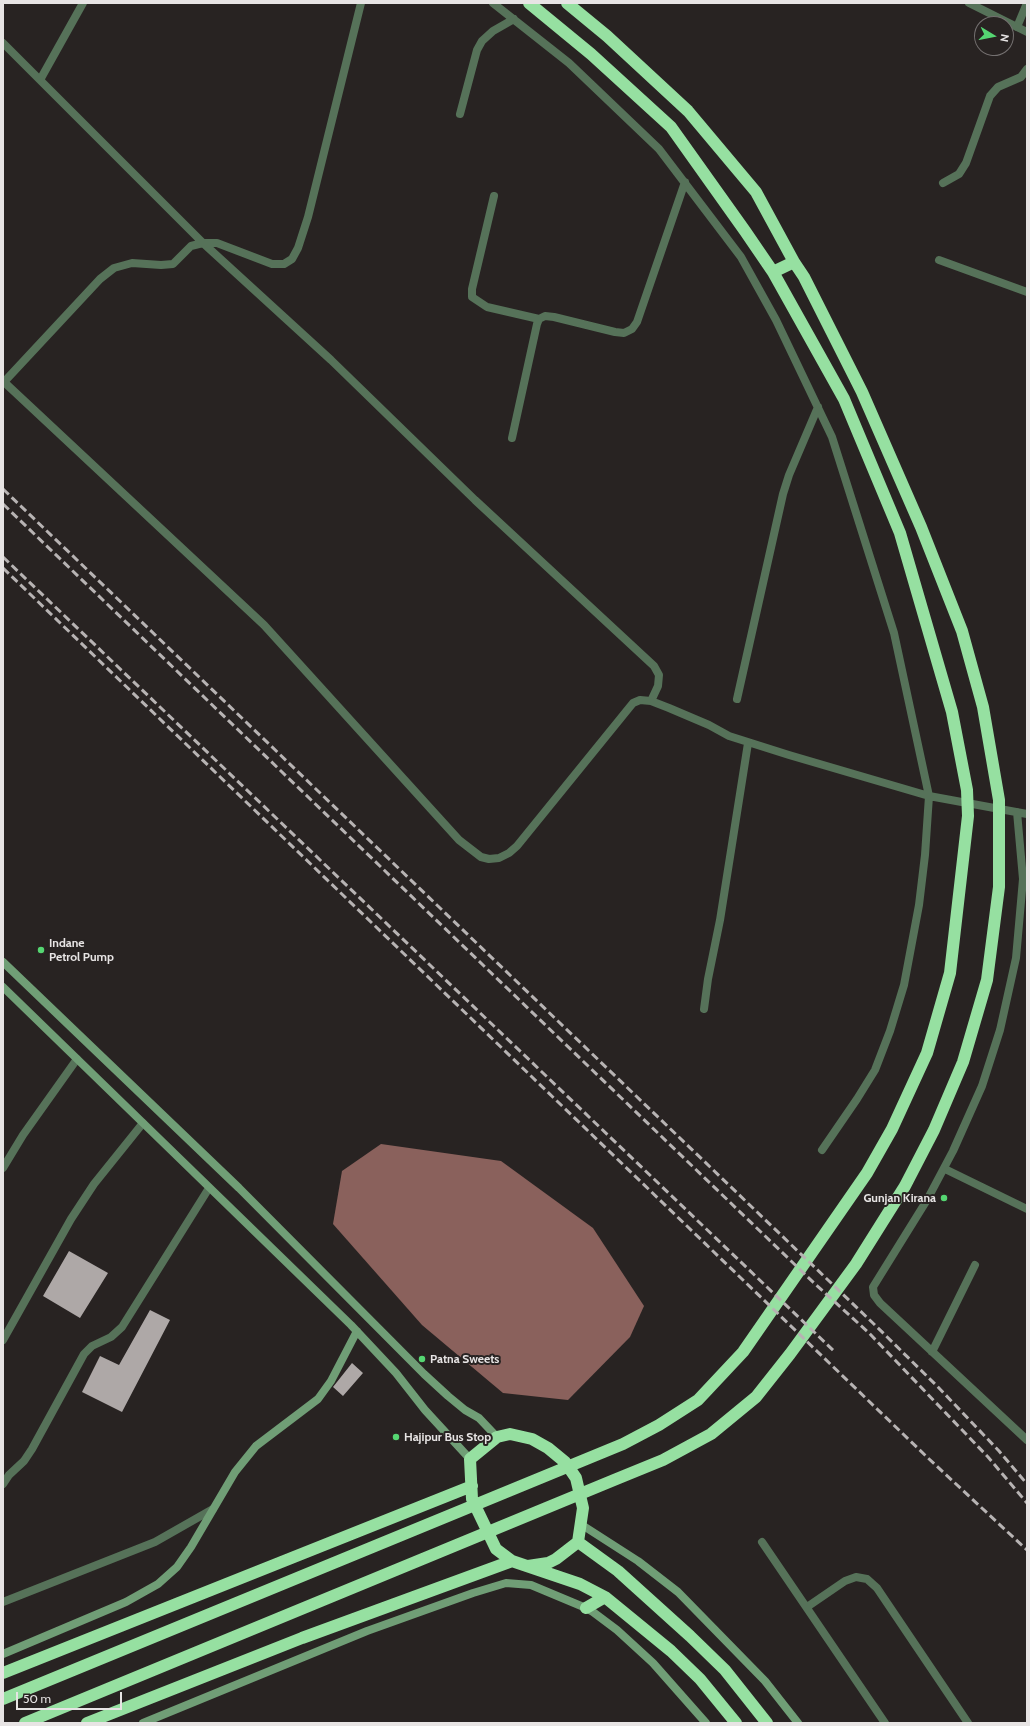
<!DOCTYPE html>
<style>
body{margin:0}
#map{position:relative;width:1030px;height:1726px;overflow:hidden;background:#282322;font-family:Cabin,sans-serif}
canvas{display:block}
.frame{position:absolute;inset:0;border:4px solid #e7e4e4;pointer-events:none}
.north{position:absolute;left:974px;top:16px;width:40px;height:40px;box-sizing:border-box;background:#282322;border:1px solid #747070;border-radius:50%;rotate:100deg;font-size:11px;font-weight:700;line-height:16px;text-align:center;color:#e7e4e4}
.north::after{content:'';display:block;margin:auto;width:14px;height:18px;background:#55d672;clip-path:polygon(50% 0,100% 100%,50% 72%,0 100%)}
.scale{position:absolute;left:16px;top:1692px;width:106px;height:18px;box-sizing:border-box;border:2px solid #e7e4e4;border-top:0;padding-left:5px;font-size:12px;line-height:14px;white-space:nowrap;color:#e7e4e4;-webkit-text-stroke:3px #282322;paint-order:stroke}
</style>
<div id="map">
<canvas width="1030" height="1726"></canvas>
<div class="frame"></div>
<div class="north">N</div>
<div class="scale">50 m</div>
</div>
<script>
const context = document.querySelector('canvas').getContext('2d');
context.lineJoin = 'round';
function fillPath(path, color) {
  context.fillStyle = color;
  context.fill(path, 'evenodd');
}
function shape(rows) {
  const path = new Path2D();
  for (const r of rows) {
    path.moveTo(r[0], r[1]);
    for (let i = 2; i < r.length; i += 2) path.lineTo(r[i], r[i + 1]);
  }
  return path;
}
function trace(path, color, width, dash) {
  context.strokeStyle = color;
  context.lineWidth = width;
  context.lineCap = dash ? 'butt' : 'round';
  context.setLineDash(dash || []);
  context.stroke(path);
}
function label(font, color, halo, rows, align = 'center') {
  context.font = font + ' Cabin,sans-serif';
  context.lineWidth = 4;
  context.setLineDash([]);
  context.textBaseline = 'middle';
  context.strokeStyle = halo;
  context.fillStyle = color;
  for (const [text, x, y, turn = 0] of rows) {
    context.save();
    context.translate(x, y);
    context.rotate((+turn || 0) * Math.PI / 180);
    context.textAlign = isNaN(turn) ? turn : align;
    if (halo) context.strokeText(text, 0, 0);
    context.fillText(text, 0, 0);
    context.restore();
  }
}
fillPath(shape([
 [381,1144,501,1161,593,1228,644,1306,630,1337,568,1400,503,1393,422,1325,333,1224,342,1171]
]), '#8a615c');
fillPath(shape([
 [69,1251,108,1273,80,1318,43,1296],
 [150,1310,170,1320,122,1412,82,1392,100,1356,119,1365],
 [352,1363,363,1373,343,1396,333,1387]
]), '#aea8a7');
trace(shape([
 [1017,27,1027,3],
 [762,1542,885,1723],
 [807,1607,845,1581,856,1577,867,1579,877,1588,968,1723]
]), '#567259', 8);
trace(shape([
 [493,3,569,63,659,149,741,257,776,320,832,437,894,633,929,796,925,855,919,905,904,985,890,1031,875,1070,857,1099,822,1150],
 [969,3,1027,32],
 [3,43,203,243,331,360,475,500,654,666,659,675,658,686,651,701],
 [40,80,83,3],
 [460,114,477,50,482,41,493,31,514,19],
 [943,183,959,174,966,163,990,96,998,87,1021,77,1027,69],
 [494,196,472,289,472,297,487,307,539,319],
 [939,260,1027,292],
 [3,381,264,625,459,840,481,857,489,859,499,858,509,853,517,846,633,703,640,700,651,701,669,708,709,725,729,736,789,755,929,796,1027,814],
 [4,382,100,279,114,268,132,263,161,265,173,264,191,246,203,243,217,243,272,264,284,264,292,259,298,248,308,217,361,3],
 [512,438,537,324,539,319,545,316,554,317,615,332,624,333,632,329,637,322,685,182],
 [737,699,783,494,789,475,818,407],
 [1017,812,1023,879,1016,958,1000,1030,982,1086,953,1151,927,1200,873,1287,874,1295,880,1303,1027,1440],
 [704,1009,708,979,720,920,748,743],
 [3,1168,23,1135,77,1059],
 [945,1169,1027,1209],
 [3,1340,71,1219,94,1184,143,1123],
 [932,1352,975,1265],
 [3,1484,9,1475,24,1461,32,1449,84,1354,92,1346,111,1337,122,1327,209,1188],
 [3,1602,155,1542,213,1509]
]), '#567259', 8);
trace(shape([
 [3,962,239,1188,424,1374,448,1396,465,1410,479,1418,497,1437],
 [3,987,351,1325,396,1373,425,1410,470,1459],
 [582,1525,638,1561,678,1592,765,1681,798,1723],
 [3,1654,126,1602,158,1584,177,1567,191,1547,235,1472,256,1446,318,1399,331,1381,357,1331],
 [143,1723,367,1631,473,1593,506,1583,531,1585,586,1608,593,1612,617,1630,653,1663,706,1723]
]), '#709e76', 8);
trace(shape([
 [773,272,794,262],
 [578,1542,618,1571,690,1636,725,1670,767,1723],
 [528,1566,548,1563,556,1559,578,1542,583,1508,576,1478,565,1462,548,1448,532,1439,510,1434,497,1437,470,1459,472,1499,496,1549,512,1561,580,1584,605,1597,671,1651,700,1679,736,1723],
 [586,1608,605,1597],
 [3,1673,472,1486],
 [3,1699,623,1444,659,1425,698,1400,743,1352,867,1173,892,1129,927,1053,950,973,968,816,967,790,952,712,900,533,844,399,773,272,745,231,671,127,591,54,529,3],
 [25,1723,614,1480,663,1460,711,1434,756,1397,790,1354,856,1264,905,1186,934,1130,963,1062,987,980,999,887,999,800,983,707,962,631,921,527,862,392,804,277,794,262,756,192,688,111,607,36,567,3],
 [87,1723,302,1638,512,1561]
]), '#96e0a1', 12);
trace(shape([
 [3,489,877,1327,938,1387,999,1451,1027,1484],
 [3,504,814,1283,869,1333,988,1457,1027,1503],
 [3,557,835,1352],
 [3,568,928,1458,1027,1550]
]), '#b7b3b3', 3, [8, 4]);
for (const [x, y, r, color] of [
 [41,950,4,"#55d672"],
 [944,1198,4,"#55d672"],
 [422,1359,4,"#55d672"],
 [396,1437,4,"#55d672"]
]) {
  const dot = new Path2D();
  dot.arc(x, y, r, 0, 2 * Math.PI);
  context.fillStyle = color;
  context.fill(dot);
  trace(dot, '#282322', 1.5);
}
label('bold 12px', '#e7e4e4', '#282322', [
 ["Indane",49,943],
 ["Petrol Pump",49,957],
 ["Gunjan Kirana",936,1198,"right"],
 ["Patna Sweets",430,1359],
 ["Hajipur Bus Stop",404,1437]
], 'left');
</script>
